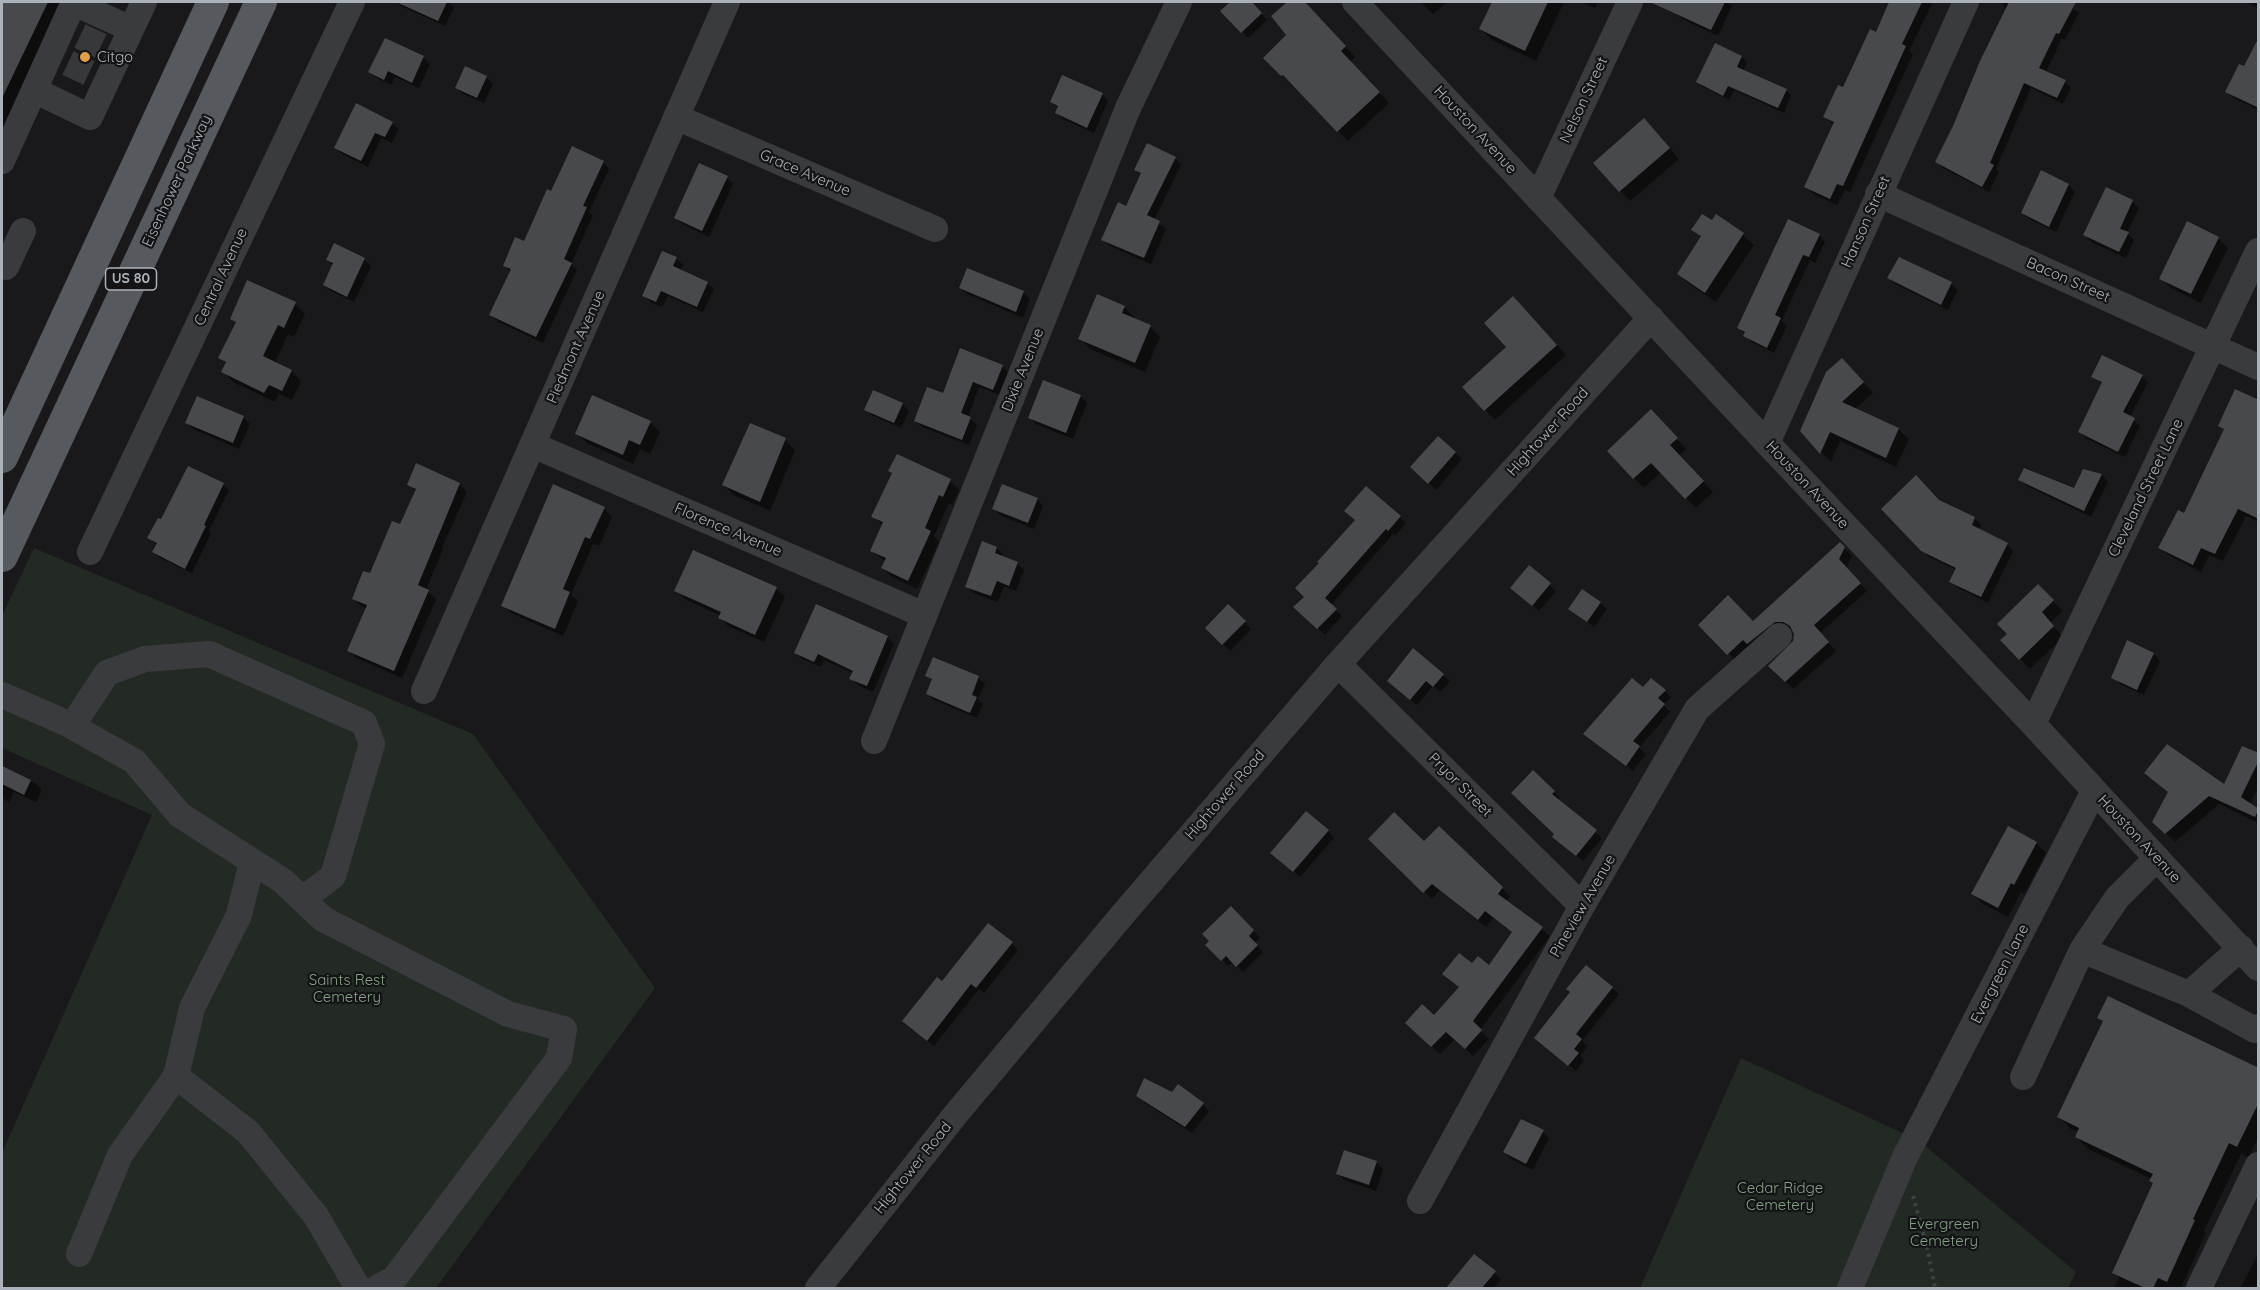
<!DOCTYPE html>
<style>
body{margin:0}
#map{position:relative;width:2260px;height:1290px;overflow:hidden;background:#19191b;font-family:Quicksand,sans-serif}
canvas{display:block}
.frame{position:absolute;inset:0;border:3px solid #acb2b9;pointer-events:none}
</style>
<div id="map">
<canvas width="2260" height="1290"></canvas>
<div class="frame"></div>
</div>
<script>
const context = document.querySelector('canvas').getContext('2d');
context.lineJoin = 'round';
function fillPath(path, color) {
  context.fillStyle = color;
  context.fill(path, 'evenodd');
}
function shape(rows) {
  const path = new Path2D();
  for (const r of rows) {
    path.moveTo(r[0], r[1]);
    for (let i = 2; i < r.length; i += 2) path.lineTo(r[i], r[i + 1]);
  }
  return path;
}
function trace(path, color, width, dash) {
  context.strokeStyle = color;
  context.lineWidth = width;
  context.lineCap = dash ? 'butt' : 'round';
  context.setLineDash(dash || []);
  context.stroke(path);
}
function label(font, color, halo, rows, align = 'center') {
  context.font = font + ' Quicksand,sans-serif';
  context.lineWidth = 4.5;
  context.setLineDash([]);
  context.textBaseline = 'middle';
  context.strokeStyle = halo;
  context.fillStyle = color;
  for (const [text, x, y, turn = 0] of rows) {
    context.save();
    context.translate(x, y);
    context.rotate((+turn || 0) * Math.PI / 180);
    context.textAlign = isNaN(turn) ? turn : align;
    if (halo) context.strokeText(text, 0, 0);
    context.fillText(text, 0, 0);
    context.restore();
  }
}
fillPath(shape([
 [34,548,473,734,655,988,436,1288,2,1288,2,1153,152,815,2,748,2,616],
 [1741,1058,1909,1136,1844,1288,1640,1288],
 [1923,1144,2076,1272,2068,1288,1860,1288]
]), '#232a23');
fillPath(shape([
 [2,2,67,2,2,140],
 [397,2,449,2,454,8,445,26,401,6],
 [1232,2,1251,2,1267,20,1248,38,1222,11],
 [1289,2,1304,2,1355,57,1350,62,1389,103,1348,141,1293,84,1292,85,1265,58,1288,35,1273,16],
 [1421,2,1447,2,1433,14],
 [1493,2,1564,2,1536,61,1492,40,1481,29],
 [1582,2,1598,2,1595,8],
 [1681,2,1728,2,1732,6,1718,36,1682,19,1675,12],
 [1886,2,1933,2,1909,51,1913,54,1850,192,1845,190,1837,205,1813,194,1806,186,1834,125,1825,117,1876,34,1890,3],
 [2004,2,2071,2,2069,5,2079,13,2065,40,2062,38,2046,72,2065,82,2071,88,2063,104,2031,88,1996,169,1999,172,1989,192,1943,168,1937,162,2007,9,2002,4],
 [2246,2,2258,2,2258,8],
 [2258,40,2258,110,2234,98,2227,91,2244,68],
 [1716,45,1742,57,1747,63,1743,71,1786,90,1791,95,1784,113,1734,90,1729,100,1703,87,1697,82],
 [423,57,430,64,419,88,395,77,391,85,377,78,370,72],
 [486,77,493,84,484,103,463,94,457,88],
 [1102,94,1108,101,1094,133,1064,120,1057,113,1059,109,1051,102],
 [392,123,399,129,392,143,381,138,368,167,342,154,336,148],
 [1654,130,1679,159,1630,201,1595,163],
 [1175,158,1181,165,1154,220,1166,229,1151,264,1110,246,1103,240,1126,208,1142,175,1136,169],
 [603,162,609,169,589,212,593,215,571,264,577,270,543,343,497,321,491,315,511,272,504,265,525,243,552,193],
 [2042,172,2069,185,2075,192,2056,232,2029,219,2023,213],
 [727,178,733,184,709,237,682,224,675,217],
 [2132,201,2139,208,2127,233,2134,240,2126,258,2091,242,2085,235],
 [1716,217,1743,235,1754,245,1716,302,1689,284,1679,274,1702,238,1693,229,1712,223],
 [1819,235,1825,242,1815,263,1810,260,1788,307,1782,321,1787,326,1774,353,1751,342,1739,328],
 [2218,238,2228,248,2201,303,2171,288,2161,278],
 [335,245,364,260,371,266,354,302,331,291,324,285,333,266,328,260],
 [663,253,677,259,683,265,680,271,707,283,714,289,703,312,668,296,662,307,650,302,644,295],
 [1900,259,1951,284,1958,290,1948,310,1895,284,1889,278],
 [968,270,1024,293,1030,299,1023,318,967,294,961,288],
 [295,304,305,314,294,337,288,334,275,363,291,371,301,381,292,400,279,394,275,402,233,382,223,371,226,364,220,358,236,323,232,319],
 [1124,307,1134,317,1133,320,1150,327,1160,337,1145,372,1090,349,1080,338],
 [1523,308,1566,355,1495,420,1485,410],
 [1002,366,1009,373,1000,395,979,387,968,417,977,425,969,445,922,427,916,421,943,395],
 [1852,370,1873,393,1855,409,1898,429,1909,439,1896,467,1840,441,1831,462,1801,430],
 [2093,376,2142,376,2148,382,2130,417,2140,426,2125,457,2087,439,2080,432,2103,384],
 [1044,382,1081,397,1087,403,1073,439,1036,424,1030,418],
 [2258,402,2258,522,2246,516,2223,561,2209,555,2201,572,2168,555,2160,548,2184,516,2225,431,2220,425],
 [902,404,909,411,901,428,873,416,866,410],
 [243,417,250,424,239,449,193,429,187,423],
 [650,422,660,432,650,454,640,449,633,464,587,443,576,433],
 [1661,422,1686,449,1679,456,1713,492,1696,508,1661,472,1644,488,1634,478],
 [1438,438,1462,459,1436,490,1412,467],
 [785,440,795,450,770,511,734,495,724,485],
 [2084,471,2102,475,2108,482,2091,517,2027,486,2020,480,2075,489],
 [950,481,959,490,952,505,949,503,934,536,939,542,917,589,892,577,883,568,886,562,872,551,882,525,873,516],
 [409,484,459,484,467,492,442,548,443,549,426,590,436,599,402,678,356,658,349,650,367,609,361,606,353,598,371,575,400,526,416,492],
 [223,485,229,490,209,531,211,534,192,573,160,558,154,552,157,545,149,538,162,521],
 [1037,499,1043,506,1034,529,1000,515,994,509],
 [1939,502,1975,519,1981,525,1979,530,2007,544,2013,551,1988,603,1958,588,1951,582,1957,570,1929,557,1883,509],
 [604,509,612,517,599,546,593,544,571,595,578,601,563,636,511,613,503,605],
 [1400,517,1406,523,1395,536,1393,534,1331,605,1342,616,1325,635,1296,607,1305,597,1357,521],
 [1840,544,1852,556,1846,568,1867,591,1820,633,1836,651,1793,689,1770,666,1794,642,1795,633,1793,629,1784,629,1736,661,1700,625,1753,623],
 [997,548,1003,555,1002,558,1017,563,1024,570,1016,591,1004,586,998,602,973,593,967,586],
 [1530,567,1556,591,1539,611,1519,594],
 [2038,586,2063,611,2050,623,2063,637,2030,669,2002,640,2009,634],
 [776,589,785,597,764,642,728,626,720,618,721,616,685,599,676,590],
 [1600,603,1607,609,1594,627,1570,609],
 [1228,606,1251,629,1230,651,1207,628],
 [887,637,894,644,873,692,858,685,851,679,853,673,824,660,821,667,802,659,796,652],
 [2128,642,2154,654,2160,661,2144,695,2120,684,2113,677],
 [1414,651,1450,681,1440,692,1433,686,1417,705,1395,687],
 [934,659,978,678,985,684,978,700,983,704,977,718,934,700,928,694,933,681,927,675],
 [1644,689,1664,691,1671,697,1664,705,1670,712,1639,748,1646,754,1633,771,1592,740],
 [2258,755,2258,788,2250,805,2258,811,2258,823,2219,804,2175,842,2154,822,2169,793,2146,773,2224,786],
 [2,768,35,783,42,790,36,802,14,792,9,802,2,798],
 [1533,772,1560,798,1558,800,1602,838,1583,861,1561,843],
 [1439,828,1510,896,1506,902,1550,936,1480,1030,1489,1039,1473,1056,1455,1039,1440,1054,1407,1023,1434,1017,1461,988,1472,965,1489,967,1514,933,1493,918,1486,927,1440,890,1432,899,1378,847,1424,843],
 [1328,831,1334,838,1300,877,1279,859],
 [2036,843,2046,853,2024,894,2021,892,2008,917,1983,904,1973,894],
 [1231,908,1260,938,1254,943,1263,952,1243,972,1233,962,1228,966,1207,945],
 [1012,943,1018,950,984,993,979,989,934,1046,910,1027,942,983],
 [1612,988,1619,994,1582,1041,1588,1046,1580,1056,1584,1060,1576,1071,1542,1044],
 [2099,1018,2258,1069,2258,1138,2249,1158,2241,1154,2204,1231,2206,1233,2181,1288,2114,1288,2119,1278,2114,1273,2154,1184,2152,1179,2088,1149,2077,1137,2079,1132,2071,1129,2059,1117,2104,1023],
 [1172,1094,1203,1104,1209,1111,1192,1133,1145,1103,1138,1096],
 [1543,1132,1549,1138,1533,1170,1511,1159,1505,1152],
 [1345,1152,1377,1163,1383,1169,1376,1191,1344,1180,1337,1173],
 [2258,1254,2258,1288,2243,1288,2241,1287],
 [1474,1256,1501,1279,1494,1288,1448,1288]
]), '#0007');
fillPath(shape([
 [2,2,48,2,2,98],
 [396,2,447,2,438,21],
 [1230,2,1252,2,1262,13,1241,33,1220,11],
 [1287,2,1305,2,1346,46,1341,51,1380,92,1337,132,1283,75,1281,76,1263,58,1286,35,1271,16],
 [1492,2,1548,2,1525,51,1479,29],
 [1650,2,1725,2,1711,30],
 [1889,2,1922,2,1902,44,1906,46,1853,164,1843,186,1837,184,1830,199,1804,187,1834,122,1823,117,1838,85,1843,87,1870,29,1876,32],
 [2009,2,2076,2,2059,34,2056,33,2039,68,2066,80,2057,98,2024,83,1990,163,1994,165,1982,187,1935,162,1953,126,1980,61],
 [2259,37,2259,108,2225,92,2239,64,2244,66],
 [385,38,424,56,412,83,388,71,384,80,368,72],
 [1715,43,1742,56,1737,67,1787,89,1778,108,1728,86,1723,96,1696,82],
 [465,66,487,76,477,98,455,88],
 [1062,75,1103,93,1087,128,1055,113,1058,106,1050,102],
 [356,103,393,122,385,137,375,133,361,161,334,148],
 [1644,118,1670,148,1619,192,1593,163],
 [1147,143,1176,157,1147,215,1160,221,1144,258,1101,240,1118,202,1126,206,1141,173,1134,170],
 [572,146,604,161,583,206,587,207,564,259,572,263,536,337,489,315,511,269,503,266,515,237,524,241,547,189,551,191],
 [699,163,728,176,702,231,674,218],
 [2041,170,2069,184,2049,227,2021,213],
 [2106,187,2133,200,2120,229,2129,232,2119,252,2083,235],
 [1702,214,1712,220,1716,214,1744,233,1705,293,1677,274,1701,236,1691,230],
 [1788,219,1820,234,1809,257,1803,255,1775,315,1781,318,1767,348,1743,336,1745,332,1737,328],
 [2187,221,2219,237,2191,294,2159,279],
 [334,243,365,258,347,297,323,285,333,263,326,260],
 [662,251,677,257,673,266,708,282,697,307,661,291,656,302,642,296],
 [1899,257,1952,282,1941,305,1887,278],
 [967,268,1024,291,1016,312,959,288],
 [247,280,296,302,284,328,278,325,263,356,292,370,282,391,269,385,264,393,221,372,226,362,218,358,236,322,230,319],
 [1097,294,1125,306,1122,313,1151,325,1135,363,1078,339],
 [1513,296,1557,345,1484,411,1462,387,1506,347,1484,323],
 [960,348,1003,365,993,390,973,382,961,413,971,417,962,440,914,421,927,387,943,393],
 [2102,355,2143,375,2123,412,2135,418,2118,452,2078,432,2102,382,2091,377],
 [1842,358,1864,382,1842,402,1899,428,1886,458,1830,432,1820,454,1800,431,1826,372],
 [1043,380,1081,395,1066,433,1028,418],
 [2235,389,2259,400,2259,519,2238,509,2215,554,2201,548,2193,565,2158,548,2178,510,2184,513,2224,429,2218,426],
 [873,390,903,403,894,423,864,410],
 [592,395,651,421,640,445,629,440,623,455,575,434],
 [197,396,244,416,233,443,185,423],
 [1651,409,1678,438,1670,445,1704,481,1685,499,1651,463,1633,479,1607,451],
 [750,423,786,438,760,502,722,485],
 [1438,436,1456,452,1428,484,1410,467],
 [897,454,951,479,943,497,939,495,925,528,931,531,908,581,881,568,886,558,870,551,883,522,871,517,892,473,888,471],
 [416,463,460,483,418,585,429,590,394,671,347,651,367,605,352,599,363,571,370,573,392,521,400,524,416,489,407,485],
 [188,466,224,483,204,525,206,526,185,569,152,552,157,543,147,538,158,518,161,519],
 [2024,468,2074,488,2083,469,2102,474,2084,511,2018,480],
 [1916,475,1939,500,1975,517,1972,525,2008,543,1981,597,1949,582,1956,568,1921,551,1881,509],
 [553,484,605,507,590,539,585,537,563,589,570,592,555,629,501,606],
 [1002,484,1038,498,1028,523,992,509],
 [1366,486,1401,516,1388,531,1386,529,1325,598,1337,609,1317,629,1293,607,1304,597,1295,588,1319,563,1317,562,1355,520,1344,511],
 [982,541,997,547,995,553,1018,562,1009,586,997,581,991,596,965,587],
 [1840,542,1845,547,1839,559,1861,583,1814,625,1829,642,1785,682,1768,666,1793,641,1794,634,1790,626,1783,622,1775,622,1747,644,1743,640,1727,655,1698,625,1728,595,1753,621],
 [693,550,777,587,755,635,718,618,721,612,674,591],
 [1529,565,1551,583,1532,606,1510,588],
 [2038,584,2054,600,2042,612,2054,626,2019,660,2000,640,2007,634,1997,624],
 [1582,589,1601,602,1587,622,1568,609],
 [816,604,888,636,867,686,849,679,853,671,818,654,814,662,794,653],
 [1228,604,1246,621,1222,645,1205,628],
 [2127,640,2154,653,2137,690,2111,678],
 [1413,648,1444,674,1433,687,1426,681,1410,700,1387,681],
 [933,657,979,676,972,695,977,697,970,713,926,694,932,679,925,676],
 [1632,678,1643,687,1651,678,1666,690,1658,698,1665,704,1633,741,1640,746,1626,766,1583,734],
 [2167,744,2224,784,2242,746,2259,753,2259,760,2241,797,2259,809,2255,817,2209,796,2165,834,2152,822,2168,792,2144,773],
 [2,766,31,780,24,795,2,784],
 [1533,770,1555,791,1552,794,1597,830,1576,856,1552,837,1554,834,1511,793],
 [1306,811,1329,830,1293,872,1270,853],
 [1394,812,1424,841,1439,826,1503,887,1498,894,1543,927,1473,1021,1482,1030,1465,1049,1446,1032,1431,1047,1405,1023,1422,1004,1434,1015,1459,987,1442,974,1459,953,1472,963,1478,956,1489,965,1512,932,1485,911,1478,920,1432,884,1423,893,1368,839],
 [2008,826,2037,842,2014,885,2011,883,1998,908,1971,894],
 [1231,906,1254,930,1249,936,1258,945,1236,967,1226,956,1221,961,1205,945,1209,941,1202,934],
 [988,923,1013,942,976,988,971,984,927,1041,902,1021,937,977,942,981],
 [1586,965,1613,987,1576,1034,1582,1039,1574,1049,1579,1053,1568,1066,1534,1038,1570,992,1566,989],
 [2108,996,2259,1068,2259,1102,2237,1147,2229,1143,2193,1219,2195,1220,2167,1282,2158,1278,2153,1288,2145,1288,2112,1273,2153,1183,2149,1181,2153,1174,2075,1137,2079,1128,2057,1117,2103,1021,2097,1018],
 [1144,1078,1172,1092,1178,1084,1204,1103,1185,1127,1136,1096],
 [1521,1119,1544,1130,1526,1164,1503,1152],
 [1344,1150,1377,1161,1369,1185,1336,1174],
 [1474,1254,1496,1271,1482,1288,1446,1288]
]), '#48494d');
trace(shape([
 [80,36,101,46],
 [68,63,89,73]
]), '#36383b', 26, [26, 13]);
trace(shape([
 [1913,1196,1927,1247,1935,1288]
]), '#404246', 4, [3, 4.5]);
trace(shape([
 [1355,2,1767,443,2033,724,2258,968],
 [74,3,131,29],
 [34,90,90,117,144,2],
 [676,117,935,229],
 [2,161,74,2],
 [1878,194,2258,367],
 [1538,198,1630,2],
 [2,266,6,267,23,231],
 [1767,443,1966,2],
 [533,445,924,615],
 [90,552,352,2],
 [1338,664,1582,906],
 [424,691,727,2],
 [2,695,66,723,134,761,180,815,283,881,323,919,508,1014,564,1029,559,1058,394,1279,377,1288],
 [2033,724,2258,251],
 [72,726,107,673,145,659,209,654,364,723,372,744,333,876,303,899],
 [874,741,1128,108,1179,2],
 [2157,858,2117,898,2082,950,2189,994,2241,948],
 [252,862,239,915,192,1008,176,1076,248,1132,316,1216,358,1288],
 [2189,994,2255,1030,2258,1027],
 [2023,1077,2082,950],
 [1420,1201,1582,906,1697,709,1779,636],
 [79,1254,120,1155,176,1076],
 [818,1288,956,1114,1124,913,1338,664,1651,318],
 [1850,1288,1905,1157,2094,791],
 [2199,1288,2258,1165]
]), '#3a3b3f', 26);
trace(shape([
 [2,457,213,2],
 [2,556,261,2]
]), '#56595e', 32);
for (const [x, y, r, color] of [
 [85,57,6,"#e19e4a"]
]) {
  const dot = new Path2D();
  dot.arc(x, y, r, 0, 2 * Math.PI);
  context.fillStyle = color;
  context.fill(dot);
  trace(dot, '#141416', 2);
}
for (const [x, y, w] of [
 [131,279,51]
]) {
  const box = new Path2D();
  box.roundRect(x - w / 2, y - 11, w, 22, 4.5);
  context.fillStyle = '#141416';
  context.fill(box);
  trace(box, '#acb2b9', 1.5);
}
label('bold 14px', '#acb2b9', null, [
 ["US 80",131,279]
]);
label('15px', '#acb2b9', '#141416', [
 ["Citgo",97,57]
], 'left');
label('15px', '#acb2b9', '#141416', [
 ["Nelson Street",1584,100,-65],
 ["Houston Avenue",1475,130,47],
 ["Grace Avenue",805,173,23],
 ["Eisenhower Parkway",177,181,-65],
 ["Hanson Street",1866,222,-66],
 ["Central Avenue",221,277,-65],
 ["Bacon Street",2068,280,24],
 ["Piedmont Avenue",576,347,-66],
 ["Dixie Avenue",1023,370,-68],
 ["Hightower Road",1548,432,-48],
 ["Houston Avenue",1807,485,47],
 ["Cleveland Street Lane",2146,488,-64],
 ["Florence Avenue",728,530,23],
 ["Pryor Street",1460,785,45],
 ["Hightower Road",1225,795,-49],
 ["Houston Avenue",2139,839,47],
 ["Pineview Avenue",1583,906,-60],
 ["Evergreen Lane",2000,974,-63],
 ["Hightower Road",913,1168,-51]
]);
label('15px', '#87a285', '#141416', [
 ["Saints Rest",347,980],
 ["Cemetery",347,997],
 ["Cedar Ridge",1780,1188],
 ["Cemetery",1780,1205],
 ["Evergreen",1944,1224],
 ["Cemetery",1944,1241]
]);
</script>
